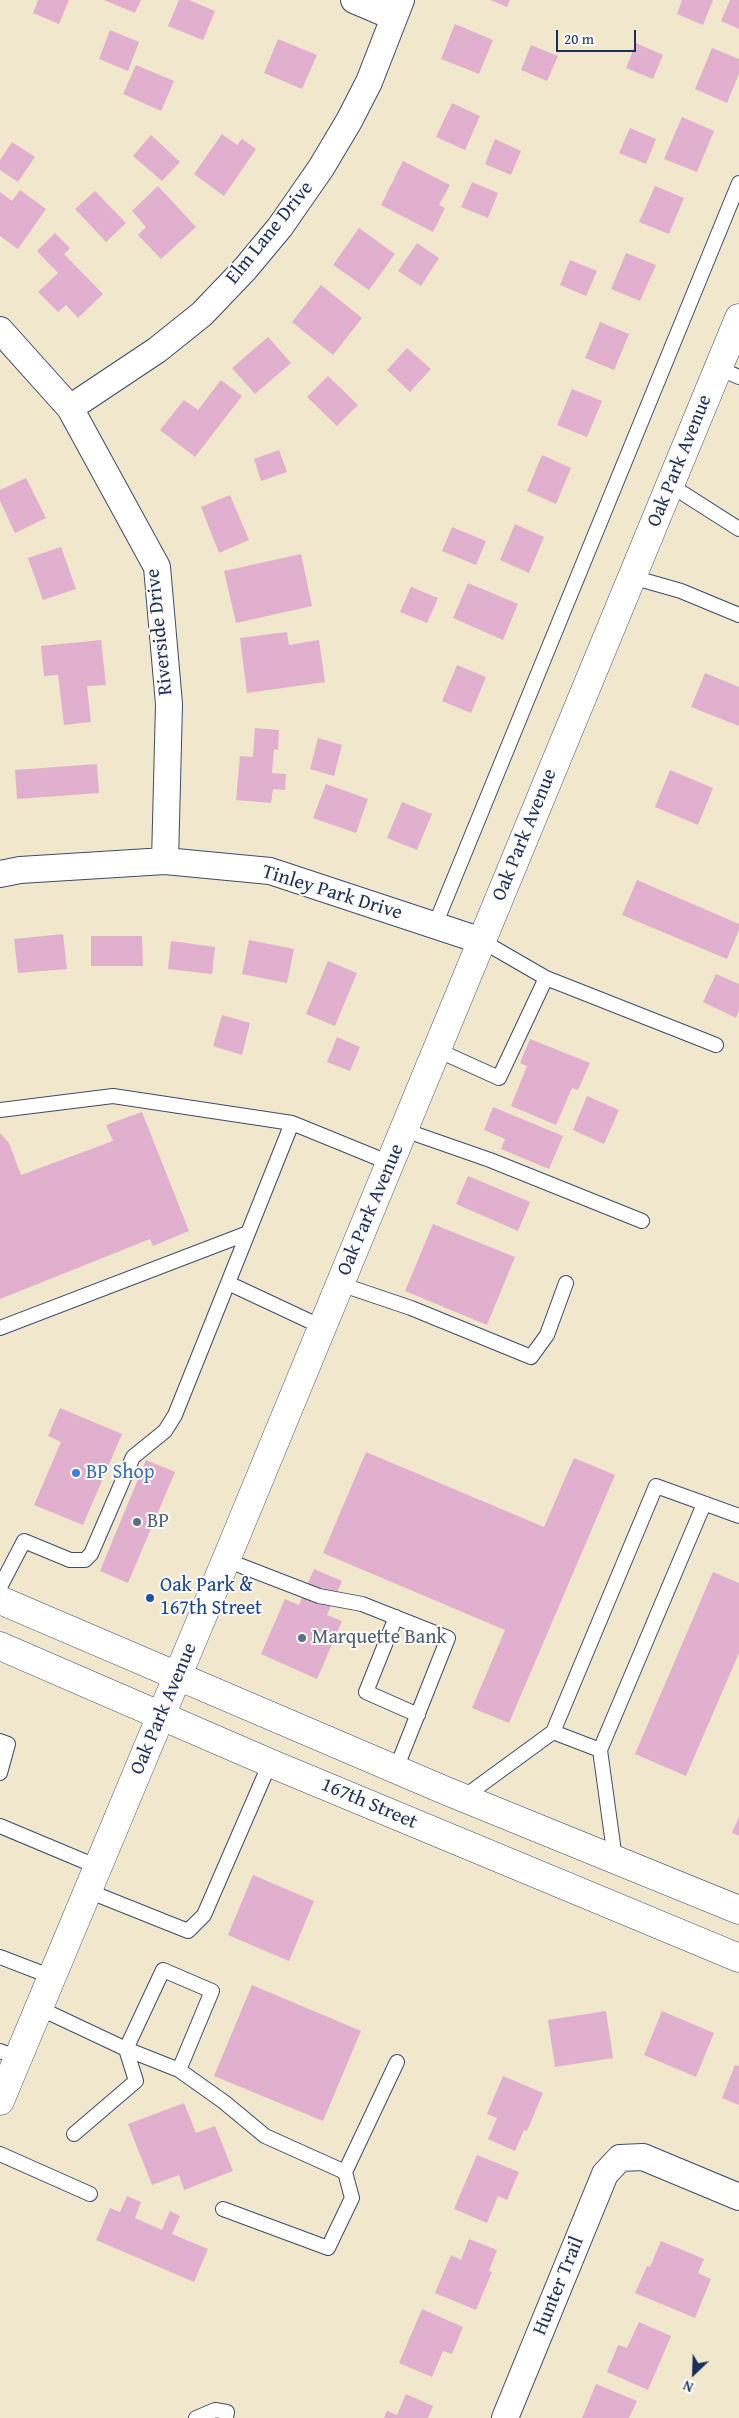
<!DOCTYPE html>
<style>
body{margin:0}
#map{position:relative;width:739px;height:2418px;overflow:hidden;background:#f1e7cc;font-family:"Gentium Book Plus",serif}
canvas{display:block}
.north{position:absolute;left:669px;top:2348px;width:50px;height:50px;-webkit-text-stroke:4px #fdfcf7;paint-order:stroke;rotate:204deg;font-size:14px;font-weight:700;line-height:20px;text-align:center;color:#1b2f5e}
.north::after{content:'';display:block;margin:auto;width:18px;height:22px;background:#1b2f5e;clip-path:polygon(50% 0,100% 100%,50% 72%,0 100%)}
.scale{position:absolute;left:556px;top:30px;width:80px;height:22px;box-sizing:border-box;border:2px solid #1b2f5e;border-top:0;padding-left:6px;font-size:15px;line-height:18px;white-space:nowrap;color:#1b2f5e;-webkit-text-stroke:4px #fdfcf7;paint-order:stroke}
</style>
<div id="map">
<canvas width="739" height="2418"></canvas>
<div class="north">N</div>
<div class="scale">20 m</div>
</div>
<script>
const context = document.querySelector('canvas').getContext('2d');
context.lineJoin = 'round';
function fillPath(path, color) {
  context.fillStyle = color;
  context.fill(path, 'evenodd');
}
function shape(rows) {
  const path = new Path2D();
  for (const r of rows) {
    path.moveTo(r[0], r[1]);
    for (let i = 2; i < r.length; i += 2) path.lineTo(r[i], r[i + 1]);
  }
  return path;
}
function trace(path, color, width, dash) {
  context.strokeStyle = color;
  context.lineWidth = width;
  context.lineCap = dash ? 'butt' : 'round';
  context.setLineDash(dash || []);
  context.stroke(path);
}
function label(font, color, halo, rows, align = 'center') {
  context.font = font + ' "Gentium Book Plus",serif';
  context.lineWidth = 4;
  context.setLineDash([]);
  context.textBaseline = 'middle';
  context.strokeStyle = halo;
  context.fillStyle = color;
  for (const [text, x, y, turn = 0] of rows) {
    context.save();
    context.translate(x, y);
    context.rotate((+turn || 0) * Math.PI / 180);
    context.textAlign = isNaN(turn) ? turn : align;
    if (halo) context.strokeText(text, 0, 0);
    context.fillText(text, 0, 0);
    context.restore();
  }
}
fillPath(shape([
 [38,0,69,0,59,24,33,13],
 [104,0,141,0,135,13],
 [179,0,189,0,215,11,203,40,168,26],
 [490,0,510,0,507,7],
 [682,0,713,0,703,25,677,14],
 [730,0,739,0,739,29,721,21],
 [455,24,493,40,479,74,441,59],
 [110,30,139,42,128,71,99,59],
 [278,39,317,55,302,89,264,73],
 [636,43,663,55,653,79,626,68],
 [531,45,558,56,547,81,521,70],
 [712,48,739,59,739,74,727,103,695,89],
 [136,65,174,81,161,111,123,94],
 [452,103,480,116,465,150,436,137],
 [682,117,714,131,697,172,664,159],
 [630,128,656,139,646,164,619,153],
 [222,134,237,145,242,139,256,149,224,196,194,174],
 [151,135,180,162,162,181,133,156],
 [495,139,521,151,511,175,485,164],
 [12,142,35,157,18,182,0,170,0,160],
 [403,161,450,185,439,205,445,208,433,232,381,205],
 [472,182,498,193,488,218,461,207],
 [158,186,196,227,161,259,138,235,146,227,132,211],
 [655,186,684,198,669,234,639,222],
 [20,190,46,209,18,249,0,236,0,192,12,201],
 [95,191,126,223,106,242,75,209],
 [359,228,395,254,369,290,333,265],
 [55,233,70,248,64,254,103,294,78,318,66,305,58,312,38,292,58,273,37,251],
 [417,243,439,258,421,286,398,271],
 [626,253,656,265,640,301,611,289],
 [570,260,597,271,586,296,560,285],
 [321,285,362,318,333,355,292,322],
 [600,322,629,334,614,370,585,358],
 [268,337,291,363,255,394,232,368],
 [407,348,431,369,410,392,387,370],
 [328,376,358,405,337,426,307,397],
 [221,380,242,396,195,457,160,430,184,400,198,410],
 [572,389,602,401,587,437,557,425],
 [279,450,287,472,261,481,254,459],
 [542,455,571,468,556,504,527,491],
 [26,478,46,518,15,533,0,501,0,490],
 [230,495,249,540,219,553,201,507],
 [515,524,544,537,529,573,500,560],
 [452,527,486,541,476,565,442,551],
 [61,547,76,589,43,600,28,558],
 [301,554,312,606,236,623,224,571],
 [468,583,518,604,503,640,453,618],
 [411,587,438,598,427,623,400,612],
 [287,632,289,645,319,640,325,682,247,693,240,638],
 [101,640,106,685,87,686,91,722,64,725,58,675,44,676,41,646],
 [457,665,486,677,471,713,442,701],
 [705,673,739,687,739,726,691,707],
 [255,728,279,730,278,750,274,749,272,773,286,774,285,790,273,789,271,803,236,800,240,756,253,757],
 [318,738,342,745,334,776,310,769],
 [97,764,99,793,17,799,15,770],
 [670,770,713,788,698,825,655,807],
 [326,784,368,799,356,833,313,818],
 [402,802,432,814,417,850,387,838],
 [637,880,739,924,739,930,727,959,622,915],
 [63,934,67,969,18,973,14,939],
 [91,936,142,936,143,966,91,966],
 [249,940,294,949,287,983,242,974],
 [171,941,215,947,212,974,168,969],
 [328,961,357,973,335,1026,306,1014],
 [716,974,739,984,739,1011,736,1018,703,1002],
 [222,1015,250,1023,242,1055,213,1046],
 [337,1037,360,1047,350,1071,327,1062],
 [530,1039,590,1063,578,1090,572,1088,556,1125,511,1106,527,1066,520,1063],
 [587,1096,619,1110,604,1144,573,1130],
 [493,1107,563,1136,549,1169,501,1149,505,1139,484,1130],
 [142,1112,189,1231,153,1246,150,1239,0,1299,0,1133,9,1143,21,1175,113,1141,106,1125],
 [468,1176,530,1202,518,1231,456,1204],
 [433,1224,515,1257,487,1325,405,1291],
 [60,1408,122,1434,83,1525,34,1505,61,1442,48,1436],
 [366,1452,544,1527,574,1458,615,1475,509,1723,472,1708,505,1630,323,1553],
 [146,1460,175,1472,128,1583,100,1571],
 [314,1569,342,1581,327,1615,342,1621,317,1679,261,1654,285,1599,299,1605],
 [713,1572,739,1583,739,1653,686,1776,635,1754],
 [739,1817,739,1836,732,1833],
 [253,1875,314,1901,289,1961,228,1935],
 [252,1985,361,2031,323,2121,214,2076],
 [606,2011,613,2058,555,2067,548,2020],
 [662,2011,714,2033,696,2077,644,2055],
 [735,2065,739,2066,739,2105,722,2098],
 [503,2076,543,2093,527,2131,524,2130,515,2151,488,2139,497,2118,487,2114],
 [184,2103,196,2133,215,2126,233,2171,184,2190,179,2175,152,2185,128,2124],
 [477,2155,519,2172,507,2200,498,2196,487,2223,454,2209],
 [127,2196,141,2202,135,2218,162,2230,170,2211,180,2216,172,2234,208,2249,194,2282,96,2240,110,2208,120,2212],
 [469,2239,497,2250,489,2271,492,2272,476,2310,435,2293,451,2255,461,2260],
 [661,2241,704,2259,698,2273,711,2279,695,2318,635,2293,647,2266,650,2267],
 [422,2309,463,2327,452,2354,443,2351,432,2377,399,2363],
 [639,2322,671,2336,648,2390,607,2372,618,2345,627,2348],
 [596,2384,637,2401,629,2418,582,2418],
 [406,2394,433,2406,428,2418,384,2418,387,2411,397,2415]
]), '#e2b0cf');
const lane = shape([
 [718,368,739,377],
 [670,485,739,529],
 [632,577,681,591,739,615],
 [435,925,739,183],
 [482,941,546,978,716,1045],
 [437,1050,499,1078,546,978],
 [0,1110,113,1096,292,1123],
 [404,1130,490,1160,642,1221],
 [228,1283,322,1327],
 [340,1284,411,1308,531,1357,547,1335,566,1283],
 [0,1328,248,1233,292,1123,390,1163],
 [226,1560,319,1596,362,1604,448,1638,396,1769],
 [0,1587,24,1541,70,1560,85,1560,91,1554,133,1457,165,1431,175,1415,248,1233],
 [396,1617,366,1692,418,1715],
 [553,1732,600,1750],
 [0,1741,8,1744,0,1773],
 [464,1797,553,1732,656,1486,739,1516],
 [0,1826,98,1867],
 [615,1859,600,1750,704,1504],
 [88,1891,188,1931,204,1915,270,1763],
 [0,1957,52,1977],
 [39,2008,126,2049,179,2070,212,1991,163,1970,126,2049,136,2081,74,2134],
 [0,2051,18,2058],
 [179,2070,224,2102,265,2136,345,2172,397,2062],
 [0,2154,90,2194],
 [223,2209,328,2248,352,2198,345,2172],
 [196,2418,215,2410,227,2412,226,2418]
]);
const street = shape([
 [354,0,394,17],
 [0,330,70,408,157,567,169,704,165,861],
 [70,408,157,350,202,314,245,269,280,227,321,168,349,121,369,82,401,0],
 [0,874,20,870,165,861,270,871,482,941],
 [505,2418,605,2174,620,2158,643,2157,739,2197]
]);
const secondary = shape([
 [0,1600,444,1790,739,1910],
 [0,1646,270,1763,739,1958],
 [0,2101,226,1560,739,318]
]);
trace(lane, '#3b4b6e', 16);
trace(street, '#3b4b6e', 28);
trace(secondary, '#3b4b6e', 29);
trace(lane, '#fff', 14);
trace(street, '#fff', 26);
trace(secondary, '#fff', 28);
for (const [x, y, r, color] of [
 [76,1473,5,"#3f7fe0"],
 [137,1522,5,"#5c6f8a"],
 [150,1598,5,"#1a4fb4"],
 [302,1638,5,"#5c6f8a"]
]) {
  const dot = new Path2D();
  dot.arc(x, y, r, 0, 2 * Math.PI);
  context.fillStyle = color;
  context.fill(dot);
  trace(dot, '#fdfcf7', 2);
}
label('20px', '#1b2f5e', '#fdfcf7', [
 ["Elm Lane Drive",270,233,-51],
 ["Oak Park Avenue",680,461,-68],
 ["Riverside Drive",160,632,-96],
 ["Oak Park Avenue",525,835,-68],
 ["Tinley Park Drive",332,893,17],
 ["Oak Park Avenue",371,1210,-67],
 ["Oak Park Avenue",164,1709,-67],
 ["167th Street",369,1804,23],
 ["Hunter Trail",559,2286,-68]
]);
label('20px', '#366cbe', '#fdfcf7', [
 ["BP Shop",86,1473]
], 'left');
label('20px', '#4e5e75', '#fdfcf7', [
 ["BP",147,1522],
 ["Marquette Bank",312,1638]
], 'left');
label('20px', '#164399', '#fdfcf7', [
 ["Oak Park &",160,1586],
 ["167th Street",160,1609]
], 'left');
</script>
